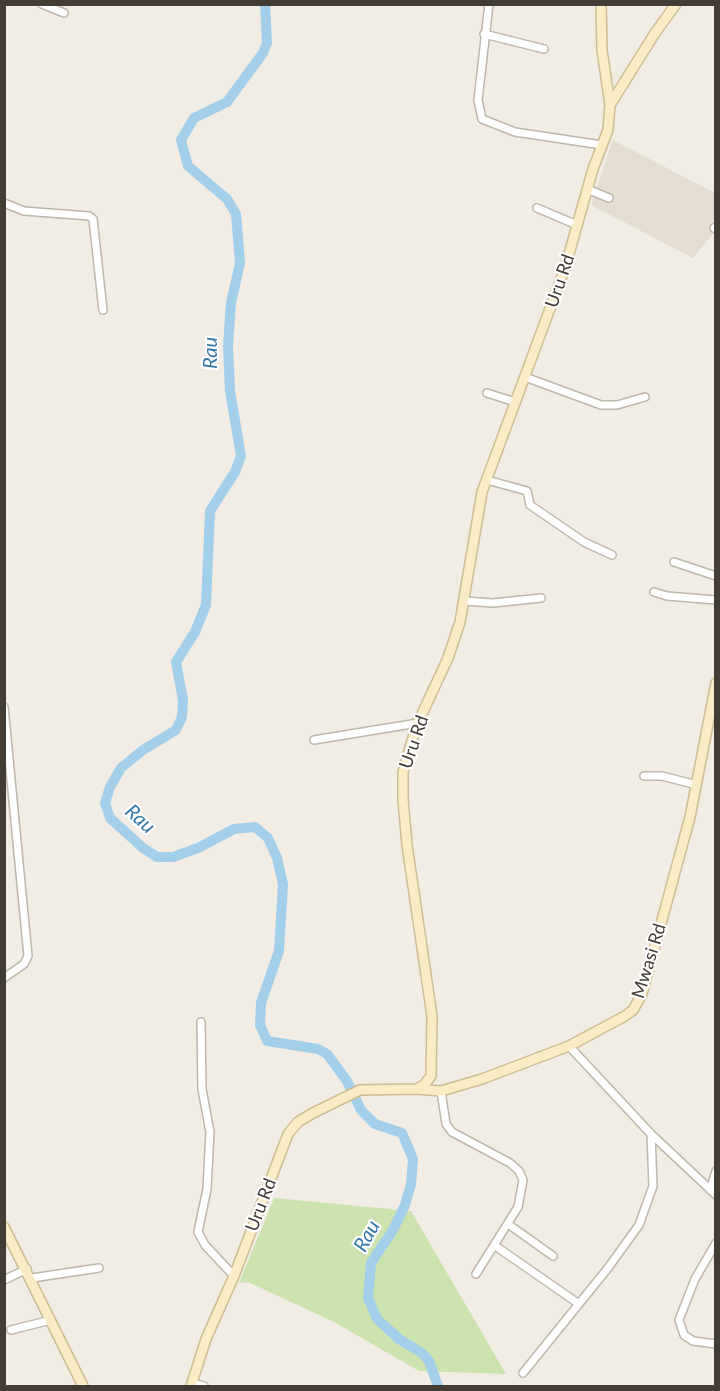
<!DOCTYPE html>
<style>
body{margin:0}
#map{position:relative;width:720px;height:1391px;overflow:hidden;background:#f1ece4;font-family:Lato,sans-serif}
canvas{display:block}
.frame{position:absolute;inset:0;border:6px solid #423c34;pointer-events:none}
</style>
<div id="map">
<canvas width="720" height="1391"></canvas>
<div class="frame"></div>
</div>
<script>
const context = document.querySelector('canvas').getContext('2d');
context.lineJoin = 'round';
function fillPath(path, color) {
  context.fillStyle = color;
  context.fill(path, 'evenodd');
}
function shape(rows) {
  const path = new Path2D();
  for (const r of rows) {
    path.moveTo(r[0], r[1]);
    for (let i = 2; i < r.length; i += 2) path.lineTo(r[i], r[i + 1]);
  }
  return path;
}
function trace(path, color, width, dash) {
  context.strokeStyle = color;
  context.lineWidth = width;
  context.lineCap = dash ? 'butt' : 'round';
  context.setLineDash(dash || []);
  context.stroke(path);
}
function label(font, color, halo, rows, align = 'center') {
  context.font = font + ' Lato,sans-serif';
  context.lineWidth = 4.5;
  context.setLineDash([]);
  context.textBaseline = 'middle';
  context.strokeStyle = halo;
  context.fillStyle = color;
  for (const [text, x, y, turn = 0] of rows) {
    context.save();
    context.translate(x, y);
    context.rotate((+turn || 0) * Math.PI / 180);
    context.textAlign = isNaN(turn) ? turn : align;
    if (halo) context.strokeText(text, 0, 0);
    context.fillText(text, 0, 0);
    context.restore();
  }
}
fillPath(shape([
 [613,140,715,193,715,231,693,258,591,205]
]), '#e4ded2');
fillPath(shape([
 [274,1198,411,1211,506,1374,419,1371,334,1322,248,1282,239,1283]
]), '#cce3af');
trace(shape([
 [265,4,267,43,263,53,227,102,194,118,181,140,188,166,227,199,236,214,240,263,231,303,228,346,230,391,241,456,235,472,210,511,206,605,195,632,176,662,183,700,182,717,176,730,143,750,121,768,110,787,105,803,110,818,143,848,157,857,173,857,198,848,234,829,255,827,268,838,277,858,283,884,279,951,261,1003,260,1025,267,1041,318,1049,327,1054,347,1081,361,1110,375,1124,402,1133,413,1159,411,1184,405,1205,393,1230,371,1263,368,1298,377,1319,399,1339,422,1353,429,1361,438,1386]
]), '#a3cfea', 10);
const street = shape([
 [42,4,64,13],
 [489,4,478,100,482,119,515,132,602,145],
 [484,34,544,49],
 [587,189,609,198],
 [4,203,24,211,89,216,93,219,103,310],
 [537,208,577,225],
 [714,228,716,229],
 [525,377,601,405,617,405,645,397],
 [487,393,515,402],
 [487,480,527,491,530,505,584,542,612,555],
 [674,562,716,576],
 [654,592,667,596,716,600],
 [463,601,493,603,541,598],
 [4,707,28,956,24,964,4,978],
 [314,740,418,723],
 [644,776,662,776,697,785],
 [201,1022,202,1089,210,1132,207,1189,198,1232,205,1245,234,1276],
 [569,1046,651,1134,716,1195],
 [441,1091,446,1124,452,1132,510,1163,519,1171,523,1180,518,1207,476,1274],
 [710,1190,716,1171],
 [508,1224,553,1256],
 [716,1243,695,1279,679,1320,684,1335,693,1341,716,1344],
 [494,1245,579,1304],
 [32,1278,99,1268],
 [4,1280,27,1269],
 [11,1330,51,1320],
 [523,1373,608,1268,639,1225,653,1186,651,1134],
 [192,1383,204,1386]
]);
const secondary = shape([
 [610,105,655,33,676,4],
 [417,1089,441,1091,482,1079,569,1046,625,1016,633,1010,642,994,690,817,716,683],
 [4,1227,83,1386],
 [191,1386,206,1339,234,1276,288,1134,298,1122,313,1113,360,1090,417,1089,424,1085,431,1076,432,1016,407,845,403,799,403,772,416,727,448,658,460,622,482,492,565,268,593,169,608,130,610,105,602,50,601,4]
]);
trace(street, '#beb7aa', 10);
trace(secondary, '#cebe96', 12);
trace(street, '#fff', 7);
trace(secondary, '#faecc4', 9);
label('18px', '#423c34', '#fff', [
 ["Uru Rd",560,281,-71],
 ["Uru Rd",414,742,-71],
 ["Mwasi Rd",649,961,-73],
 ["Uru Rd",261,1205,-69]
]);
label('italic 20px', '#3679a6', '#fff', [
 ["Rau",211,353,-90],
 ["Rau",140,819,42],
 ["Rau",367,1236,-61]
]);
</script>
